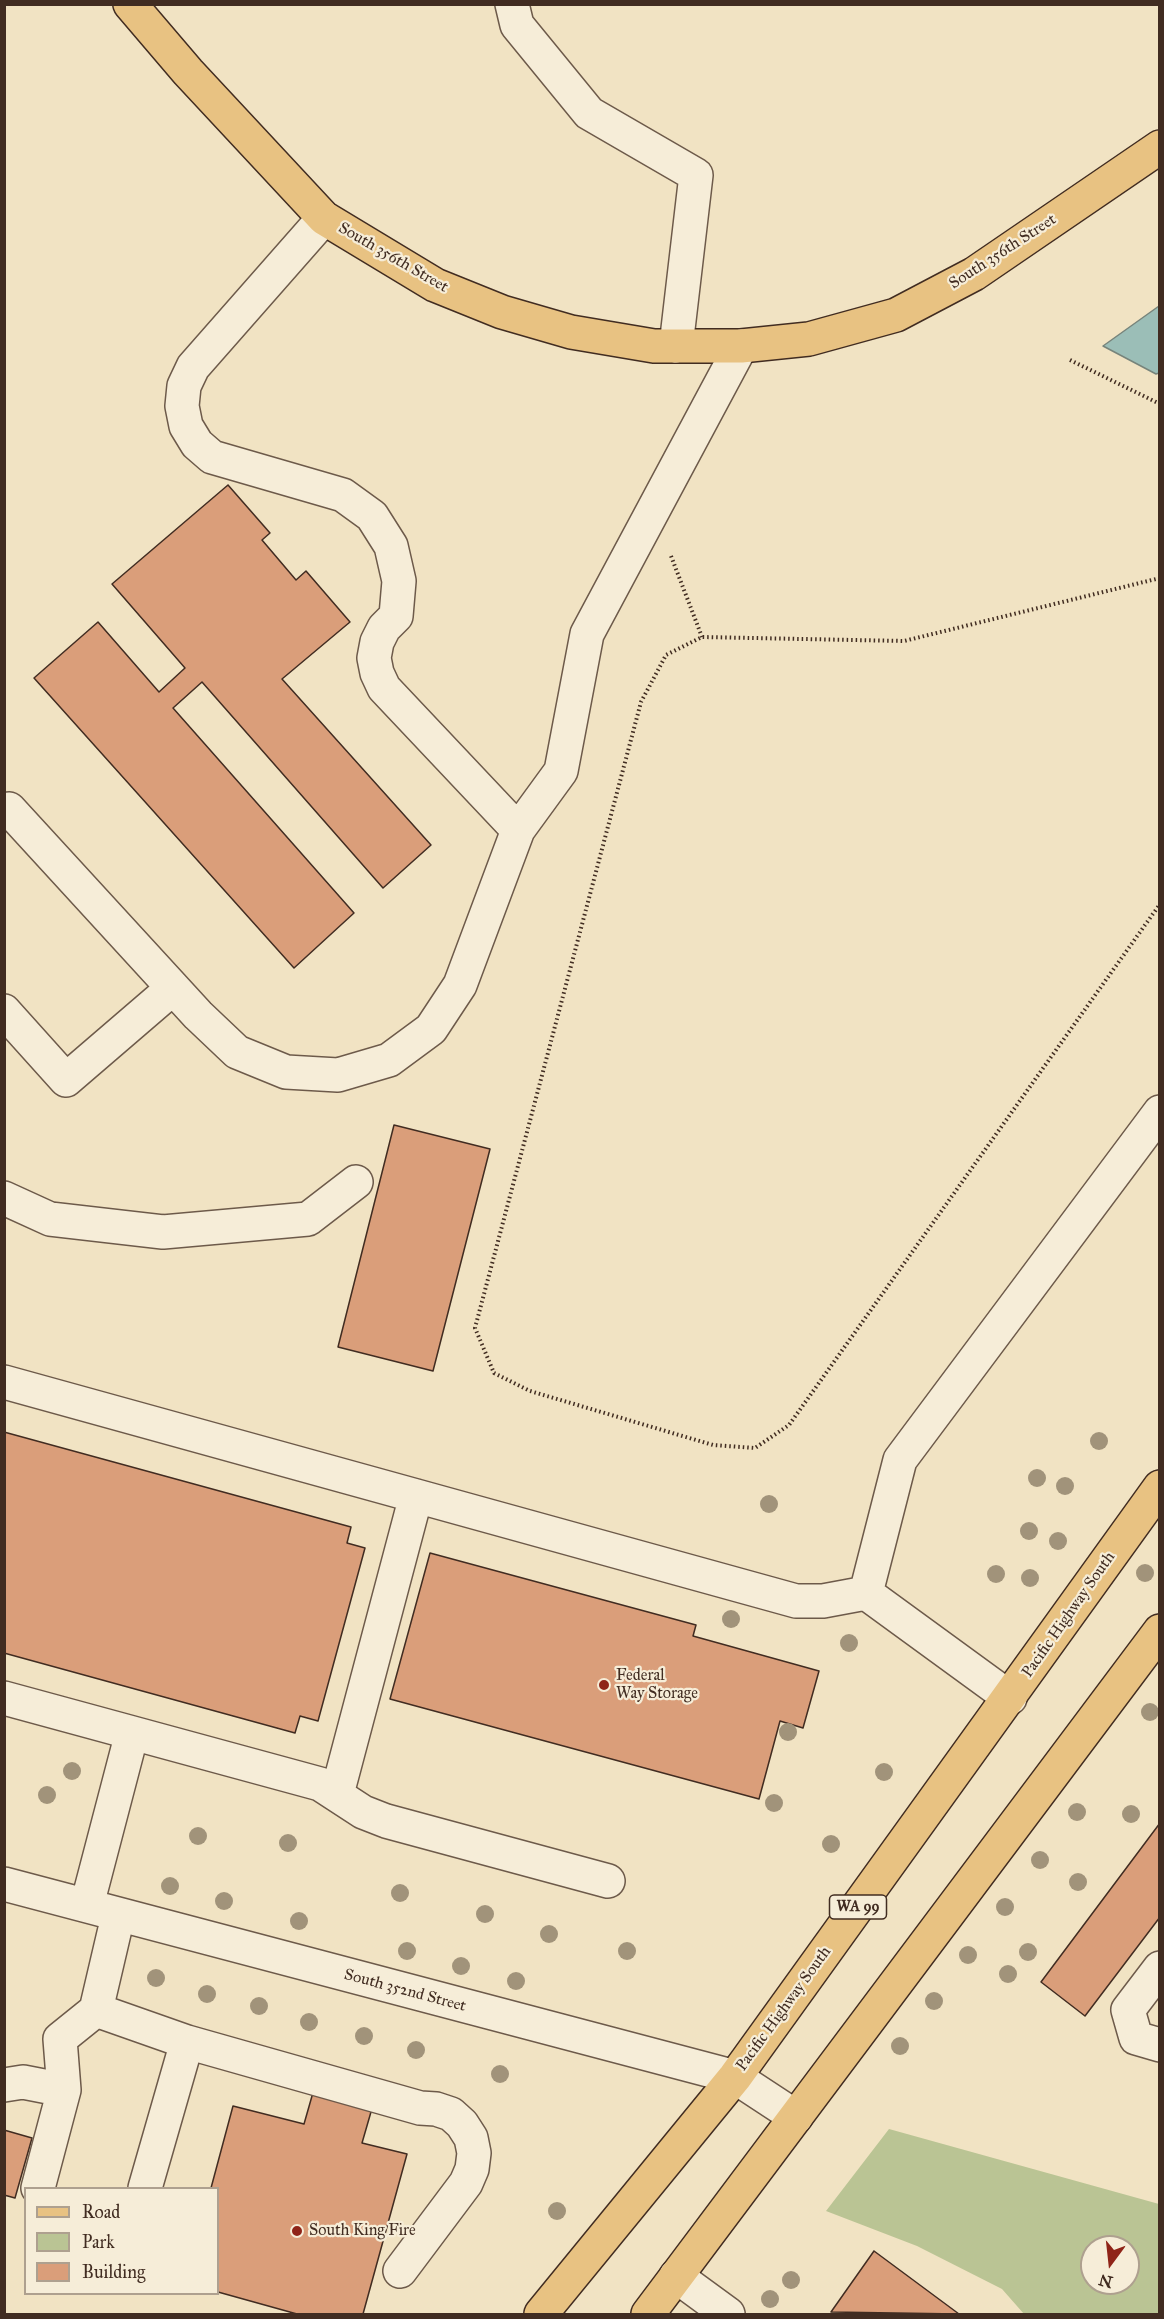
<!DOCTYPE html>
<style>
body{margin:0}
#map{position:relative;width:1164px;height:2319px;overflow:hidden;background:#f1e3c3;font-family:"IM FELL Great Primer",serif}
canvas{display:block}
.frame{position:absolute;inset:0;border:6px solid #412c21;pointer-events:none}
.legend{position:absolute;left:24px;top:2187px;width:195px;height:108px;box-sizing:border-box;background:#f6edd8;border:2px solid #aea08f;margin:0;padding:8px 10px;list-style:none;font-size:18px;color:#412c21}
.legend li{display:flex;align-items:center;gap:12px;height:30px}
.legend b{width:30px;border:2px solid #aea08f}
.north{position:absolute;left:1080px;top:2235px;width:60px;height:60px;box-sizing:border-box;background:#f6edd8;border:2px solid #aea08f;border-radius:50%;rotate:195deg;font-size:16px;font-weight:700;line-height:24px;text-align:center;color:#412c21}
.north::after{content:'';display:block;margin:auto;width:21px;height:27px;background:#8f2418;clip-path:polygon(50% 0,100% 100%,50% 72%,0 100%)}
</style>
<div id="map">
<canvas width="1164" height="2319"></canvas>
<div class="frame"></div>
<ul class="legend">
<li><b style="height:8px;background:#e8c282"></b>Road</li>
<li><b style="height:16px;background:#bac494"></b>Park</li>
<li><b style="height:16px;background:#da9e7a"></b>Building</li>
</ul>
<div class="north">N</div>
</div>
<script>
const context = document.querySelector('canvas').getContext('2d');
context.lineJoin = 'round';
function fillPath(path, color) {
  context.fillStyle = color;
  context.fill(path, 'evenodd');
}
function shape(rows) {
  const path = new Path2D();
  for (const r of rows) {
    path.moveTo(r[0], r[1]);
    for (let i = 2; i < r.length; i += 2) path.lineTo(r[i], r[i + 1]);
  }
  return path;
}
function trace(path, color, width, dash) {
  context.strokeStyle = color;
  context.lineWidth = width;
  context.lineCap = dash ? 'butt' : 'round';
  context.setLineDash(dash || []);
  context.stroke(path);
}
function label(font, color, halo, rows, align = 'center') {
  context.font = font + ' "IM FELL Great Primer",serif';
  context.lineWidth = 4.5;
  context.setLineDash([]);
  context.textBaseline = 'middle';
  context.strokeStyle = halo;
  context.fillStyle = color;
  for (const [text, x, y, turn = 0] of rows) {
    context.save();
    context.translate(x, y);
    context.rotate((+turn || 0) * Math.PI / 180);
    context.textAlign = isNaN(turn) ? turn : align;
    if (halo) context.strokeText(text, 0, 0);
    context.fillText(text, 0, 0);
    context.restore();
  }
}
fillPath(shape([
 [889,2129,1159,2204,1159,2314,1024,2314,1002,2289,917,2246,826,2211],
 [1092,2247,1128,2247,1128,2283,1092,2283]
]), '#bac494');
const water = shape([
 [1159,306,1159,373,1156,374,1103,346,1159,306]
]);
fillPath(water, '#9bbeb7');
trace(water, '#77847b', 1.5);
const building = shape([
 [228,485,270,533,262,540,296,580,306,571,350,622,282,679,431,845,383,888,202,682,173,708,354,913,294,968,34,678,98,622,159,692,185,668,112,584,228,485],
 [394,1125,490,1149,433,1371,338,1347,394,1125],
 [4,1432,351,1527,347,1543,365,1548,318,1721,300,1716,295,1733,4,1653,4,1432],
 [430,1553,696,1625,693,1636,819,1671,803,1728,780,1721,759,1799,390,1699,430,1553],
 [1160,1823,1160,1917,1085,2016,1041,1982,1160,1823],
 [314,2089,373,2105,362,2143,407,2154,363,2314,297,2314,218,2292,218,2188,211,2188,233,2106,304,2124,314,2089],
 [4,2130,32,2138,15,2198,4,2195,4,2130],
 [874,2251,959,2314,831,2312,874,2251]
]);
fillPath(building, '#da9e7a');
trace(building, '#412c21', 1.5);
const minor = shape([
 [512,4,517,25,589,113,696,175,676,346],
 [9,809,198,1015,237,1052,286,1072,338,1075,389,1060,431,1029,460,985,518,830,384,688,377,673,374,658,377,642,384,628,396,616,399,581,391,546,372,516,343,495,212,457,197,444,186,426,182,406,184,386,193,367,324,218],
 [518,830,561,771,587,634,741,346],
 [4,1011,66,1080,173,988],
 [4,1198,50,1219,163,1232,308,1219,356,1182],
 [4,1382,796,1601,823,1601,866,1593,1010,1698],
 [866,1593,900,1460,1160,1112],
 [4,1698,320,1784,363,1812,386,1821,608,1881],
 [337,1794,416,1496],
 [4,1884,735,2077,796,2117],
 [87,1905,132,1733],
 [1160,1968,1128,2010,1136,2038,1160,2045],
 [96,2010,187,2042],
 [4,2085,23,2082,64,2090],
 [38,2188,64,2090,60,2039,96,2010,118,1916],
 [145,2188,187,2042,420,2108,436,2109,451,2114,462,2124,471,2138,474,2153,472,2169,466,2183,400,2271],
 [676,2276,728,2314]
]);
const major = shape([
 [130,4,188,72,324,218,435,285,502,312,571,332,654,346,741,346,809,339,896,315,974,274,1160,147],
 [541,2314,735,2077,1160,1487],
 [648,2314,1160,1631]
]);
trace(minor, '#6d5a4a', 36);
trace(major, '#412c21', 36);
trace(shape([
 [1070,360,1160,404],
 [671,556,702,637],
 [1160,578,904,641,702,637,666,655,641,702,475,1328,494,1373,530,1391,713,1445,755,1448,789,1425,1160,904]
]), '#412c21', 4, [1.5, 3]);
trace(minor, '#f6edd8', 33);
trace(major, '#e8c282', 33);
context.fillStyle = '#a1937a';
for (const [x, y] of [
 [1099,1441],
 [1037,1478],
 [1065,1486],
 [769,1504],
 [1029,1531],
 [1058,1541],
 [1145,1573],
 [996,1574],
 [1030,1578],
 [731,1619],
 [849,1643],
 [1150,1712],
 [788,1732],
 [72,1771],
 [884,1772],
 [47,1795],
 [774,1803],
 [1077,1812],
 [1131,1814],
 [198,1836],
 [288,1843],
 [831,1844],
 [1040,1860],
 [1078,1882],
 [170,1886],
 [400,1893],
 [224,1901],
 [1005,1907],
 [485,1914],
 [299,1921],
 [549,1934],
 [407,1951],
 [627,1951],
 [1028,1952],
 [968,1955],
 [461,1966],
 [1008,1974],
 [156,1978],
 [516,1981],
 [207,1994],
 [934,2001],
 [259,2006],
 [309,2022],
 [364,2036],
 [900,2046],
 [416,2050],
 [500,2074],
 [557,2211],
 [791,2280],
 [770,2299]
]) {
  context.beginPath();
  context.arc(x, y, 9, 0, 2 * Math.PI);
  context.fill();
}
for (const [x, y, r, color] of [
 [604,1685,6,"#8f2418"],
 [297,2231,6,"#8f2418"]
]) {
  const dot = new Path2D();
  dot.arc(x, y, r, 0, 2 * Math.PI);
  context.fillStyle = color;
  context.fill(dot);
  trace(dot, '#f6edd8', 2);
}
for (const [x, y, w] of [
 [858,1907,57]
]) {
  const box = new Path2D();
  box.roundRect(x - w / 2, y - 12, w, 24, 4.5);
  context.fillStyle = '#f6edd8';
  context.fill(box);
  trace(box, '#412c21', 1.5);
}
label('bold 15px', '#412c21', null, [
 ["WA 99",858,1907]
]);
label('16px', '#412c21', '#f6edd8', [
 ["South 356th Street",1003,252,-33],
 ["South 356th Street",393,258,30],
 ["Pacific Highway South",1069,1615,-55],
 ["South 352nd Street",405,1991,15],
 ["Pacific Highway South",784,2009,-54]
]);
label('16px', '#412c21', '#f6edd8', [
 ["Federal",616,1676],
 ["Way Storage",616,1694],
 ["South King Fire",309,2231]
], 'left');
</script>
